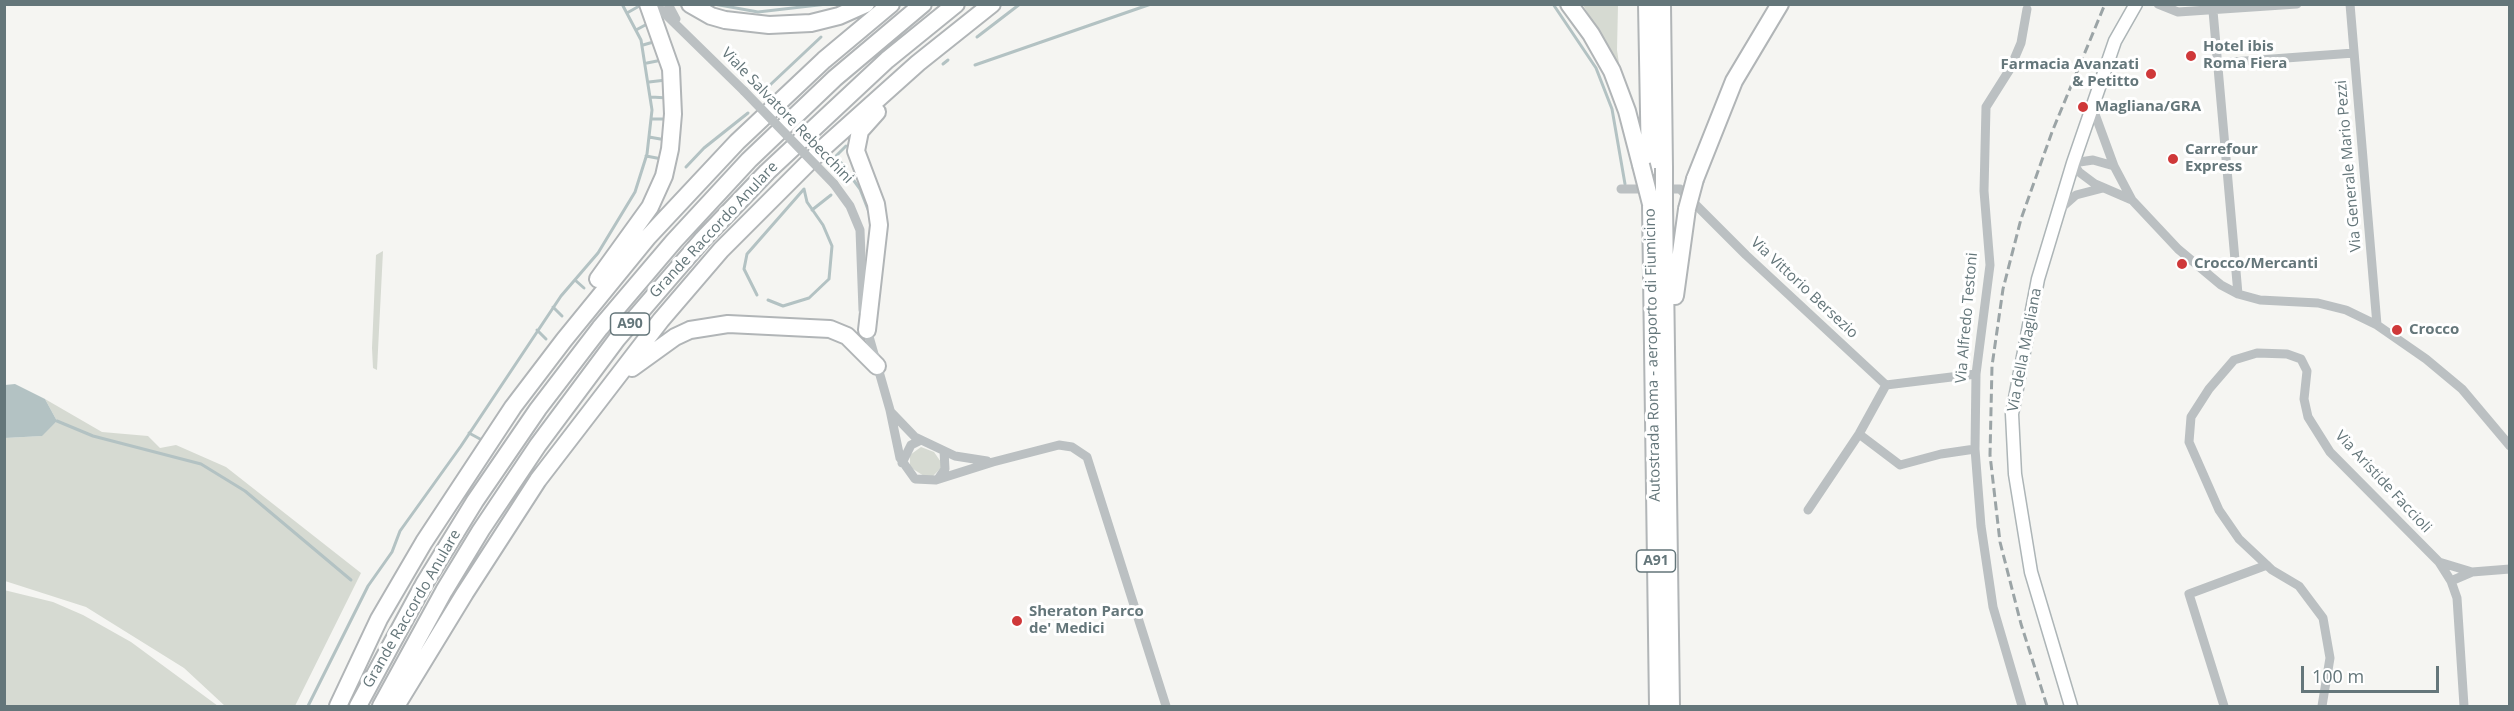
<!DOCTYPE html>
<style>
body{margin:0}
#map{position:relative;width:2514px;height:711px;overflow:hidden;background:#f5f5f2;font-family:"Open Sans",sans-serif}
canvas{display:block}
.frame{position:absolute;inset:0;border:6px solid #64767a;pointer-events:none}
.scale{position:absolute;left:2301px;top:666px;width:138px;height:27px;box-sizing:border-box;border:3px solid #64767a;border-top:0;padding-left:8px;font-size:18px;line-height:21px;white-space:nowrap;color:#64767a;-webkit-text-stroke:4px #fff;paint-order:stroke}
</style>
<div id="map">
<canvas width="2514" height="711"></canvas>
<div class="frame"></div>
<div class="scale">100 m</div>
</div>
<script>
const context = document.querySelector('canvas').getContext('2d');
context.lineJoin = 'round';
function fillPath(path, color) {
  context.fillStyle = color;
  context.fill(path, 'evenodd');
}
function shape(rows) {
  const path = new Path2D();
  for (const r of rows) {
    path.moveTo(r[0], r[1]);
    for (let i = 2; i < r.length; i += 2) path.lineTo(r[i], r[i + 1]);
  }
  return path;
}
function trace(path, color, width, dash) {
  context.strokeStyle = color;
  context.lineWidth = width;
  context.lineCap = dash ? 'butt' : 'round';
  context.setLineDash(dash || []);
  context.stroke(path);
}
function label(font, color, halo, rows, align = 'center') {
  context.font = font + ' "Open Sans",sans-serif';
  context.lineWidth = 6;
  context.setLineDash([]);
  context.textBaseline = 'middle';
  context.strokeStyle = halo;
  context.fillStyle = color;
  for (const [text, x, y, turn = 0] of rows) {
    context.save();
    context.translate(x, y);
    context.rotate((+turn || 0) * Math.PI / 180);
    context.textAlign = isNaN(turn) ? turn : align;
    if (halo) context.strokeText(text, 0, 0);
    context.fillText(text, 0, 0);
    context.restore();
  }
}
fillPath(shape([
 [1583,5,1618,5,1617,50,1620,70],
 [383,251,377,370,373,368,372,348,376,255],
 [45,399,102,432,148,436,160,448,176,445,226,467,361,573,295,706,225,706,184,668,86,607,5,581,5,438,41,436,57,421],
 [921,447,934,452,941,462,941,468,933,476,924,476,910,467,910,455],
 [4,590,53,602,83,615,131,642,218,706,5,706]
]), '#d6dad2');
fillPath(shape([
 [15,384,45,399,57,421,42,436,5,438,5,385]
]), '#b3c2c3');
trace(shape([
 [714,4,758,12,827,4],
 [1553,4,1596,68,1612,109,1625,184],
 [627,13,641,5],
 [636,30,649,23],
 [977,37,1020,4],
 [643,45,657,41],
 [647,63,662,60],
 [943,64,948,60],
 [975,65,1151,4],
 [649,82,666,80],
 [764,96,770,85,821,37],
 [651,97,668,98],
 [652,119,668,119],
 [649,137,666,140],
 [846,146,836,156,860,189,869,212],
 [646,156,662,159],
 [686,167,704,148,748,113],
 [846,178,850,174],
 [812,210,831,195],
 [575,280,584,288],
 [757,295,744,269,747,254,804,189,807,202,823,225,832,246,829,279,809,298,783,306,768,300],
 [553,307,562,316],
 [537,330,546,339],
 [57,421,93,436,201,464,245,491,351,580],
 [469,433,480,439],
 [308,706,368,586,392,552,400,531,461,446,561,296,598,253,635,192,647,154,652,110,641,40,622,4]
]), '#b3c2c3', 3);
const secondary = shape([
 [2071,706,2031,572,2015,474,2012,414,2038,279,2073,163,2115,41,2136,4]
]);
const highway = shape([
 [690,4,711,16,725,20,769,25,811,23,839,16,866,4],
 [1569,4,1591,34,1612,71,1627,111,1641,165],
 [1647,4,1650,167],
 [1662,4,1664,168],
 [1695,179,1734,81,1780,4],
 [1651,204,1658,706],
 [1664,205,1671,706],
 [598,279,650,207,664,176,670,149,673,114,671,69,648,4],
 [1675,296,1687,209],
 [867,330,879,225,876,204,856,151,860,131,877,112],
 [632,368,675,337,690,330,728,324,830,329,847,336,877,366],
 [338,706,379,619,424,542,513,407,564,340,648,237,737,142,824,60,891,4],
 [358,706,424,584,475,501,538,409,600,328,674,241,749,160,835,78,923,4],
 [381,706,444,591,481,530,538,445,617,339,703,239,767,172,887,60,956,4],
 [396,706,465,593,538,480,661,320,721,250,822,149,918,63,992,4]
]);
trace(secondary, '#adb5b7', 15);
trace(highway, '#b1b5b7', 20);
trace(shape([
 [655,4,744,91],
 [668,4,676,19],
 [2158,4,2178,12,2297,4],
 [2350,4,2377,325],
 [2213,11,2238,294],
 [2218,63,2354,53],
 [2092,106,2114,166,2132,200,2178,249,2221,285,2238,294,2260,300,2318,303,2346,310,2377,325,2426,359,2462,389,2510,446],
 [2114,166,2093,160,2073,163,2079,172,2095,184,2132,200],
 [834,184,850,206,860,230,863,310],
 [1621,189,1680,189,1746,255,1886,385,1976,374],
 [2059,210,2076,195,2103,188],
 [866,326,890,410,900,458,915,479,936,480,993,462,1059,445,1072,447,1087,457,1166,706],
 [891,412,915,437,955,456,987,461],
 [1859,434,1900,465,1941,454,1975,449],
 [902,463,911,445,921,440],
 [938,479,945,469,944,451],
 [1808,510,1859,434,1886,385],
 [2439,562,2472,572],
 [2451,581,2472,572,2510,569],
 [2022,706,1993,607,1981,526,1975,449,1976,374,1990,265,1984,191,1986,107,2010,69,2021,43,2027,9],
 [2224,706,2189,594,2267,565],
 [2322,706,2330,658,2323,618,2299,586,2272,570,2239,539,2219,510,2189,442,2191,417,2209,389,2234,360,2257,353,2287,354,2301,359,2307,371,2304,399,2308,417,2330,452,2439,562,2451,581,2457,598,2464,706]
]), '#bbc0c2', 9);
trace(secondary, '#fff', 12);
trace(highway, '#fff', 16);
trace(shape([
 [2047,706,2021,624,2000,542,1990,455,1992,366,2003,289,2021,219,2052,132,2105,4]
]), '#9ba4a6', 3, [9, 4.5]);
const highwayBridge = shape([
 [1641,165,1651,204],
 [1664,168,1664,205],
 [1687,209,1695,179]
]);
trace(highwayBridge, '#b1b5b7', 20, []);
trace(shape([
 [744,91,834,184]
]), '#bbc0c2', 9);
trace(highwayBridge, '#fff', 16);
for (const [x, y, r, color] of [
 [2191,56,6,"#cf3839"],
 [2151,74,6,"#cf3839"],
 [2083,107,6,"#cf3839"],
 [2173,159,6,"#cf3839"],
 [2182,264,6,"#cf3839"],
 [2397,330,6,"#cf3839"],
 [1017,621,6,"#cf3839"]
]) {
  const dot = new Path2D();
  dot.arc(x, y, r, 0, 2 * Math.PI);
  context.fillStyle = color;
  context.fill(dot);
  trace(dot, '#fff', 2);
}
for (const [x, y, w] of [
 [630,324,39],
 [1656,561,39]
]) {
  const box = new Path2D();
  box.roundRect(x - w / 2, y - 11, w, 22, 4.5);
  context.fillStyle = '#fff';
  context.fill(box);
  trace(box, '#64767a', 1.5);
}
label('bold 14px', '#64767a', null, [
 ["A90",630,324],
 ["A91",1656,561]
]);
label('bold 15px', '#64767a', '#fff', [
 ["Hotel ibis",2203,47],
 ["Roma Fiera",2203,64],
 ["Farmacia Avanzati",2139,65,"right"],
 ["& Petitto",2139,82,"right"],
 ["Magliana/GRA",2095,107],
 ["Carrefour",2185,150],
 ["Express",2185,167],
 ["Crocco/Mercanti",2194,264],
 ["Crocco",2409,330],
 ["Sheraton Parco",1029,612],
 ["de' Medici",1029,629]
], 'left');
label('15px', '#64767a', '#fff', [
 ["Viale Salvatore Rebecchini",787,116,46],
 ["Via Generale Mario Pezzi",2349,166,-95],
 ["Grande Raccordo Anulare",714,230,-47],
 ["Via Vittorio Bersezio",1804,288,43],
 ["Via Alfredo Testoni",1967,318,-85],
 ["Via della Magliana",2025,350,-79],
 ["Autostrada Roma - aeroporto di Fiumicino",1653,355,-91],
 ["Via Aristide Faccioli",2383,482,47],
 ["Grande Raccordo Anulare",412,609,-60]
]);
</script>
